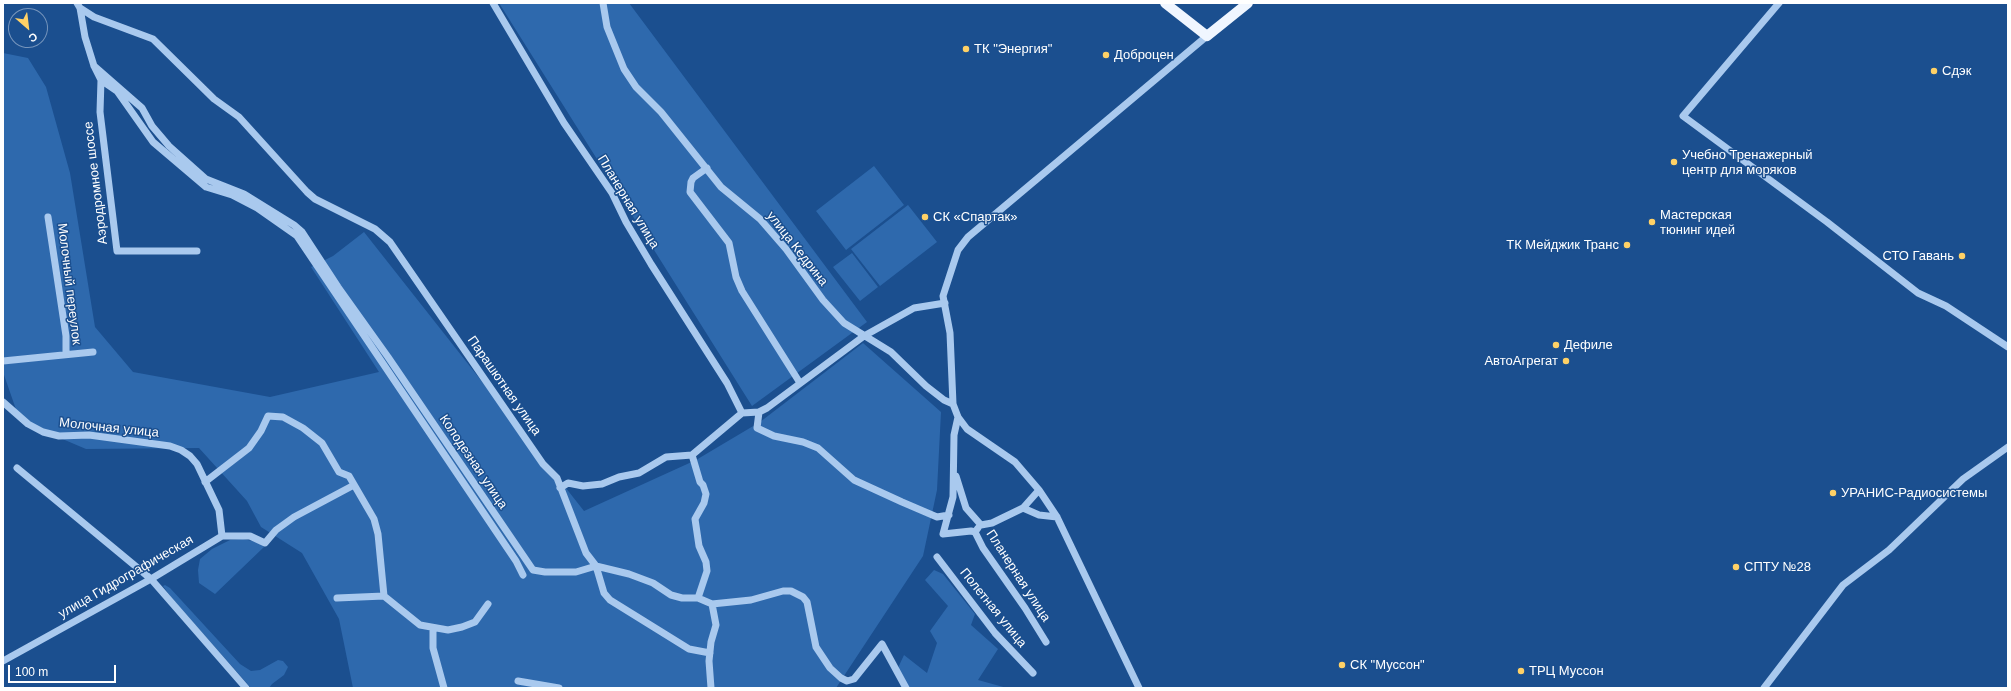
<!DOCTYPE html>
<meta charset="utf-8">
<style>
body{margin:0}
#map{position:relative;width:2011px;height:691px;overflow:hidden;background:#1b4f8f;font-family:Arial,sans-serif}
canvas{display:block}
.frame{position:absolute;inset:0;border:4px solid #fff;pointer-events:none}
.north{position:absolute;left:8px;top:8px;width:40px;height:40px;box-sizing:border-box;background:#1b4f8f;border:1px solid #7695bc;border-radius:50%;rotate:152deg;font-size:11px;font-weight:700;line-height:16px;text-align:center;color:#fff}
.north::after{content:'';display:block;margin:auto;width:14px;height:18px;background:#ffd166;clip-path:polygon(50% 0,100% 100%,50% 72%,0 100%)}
.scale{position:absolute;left:8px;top:665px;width:108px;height:18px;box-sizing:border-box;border:2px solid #fff;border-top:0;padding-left:5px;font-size:12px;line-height:14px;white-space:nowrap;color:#fff;-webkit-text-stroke:3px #1b4f8f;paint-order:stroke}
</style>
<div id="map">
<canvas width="2011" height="691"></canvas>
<div class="frame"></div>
<div class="north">С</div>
<div class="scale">100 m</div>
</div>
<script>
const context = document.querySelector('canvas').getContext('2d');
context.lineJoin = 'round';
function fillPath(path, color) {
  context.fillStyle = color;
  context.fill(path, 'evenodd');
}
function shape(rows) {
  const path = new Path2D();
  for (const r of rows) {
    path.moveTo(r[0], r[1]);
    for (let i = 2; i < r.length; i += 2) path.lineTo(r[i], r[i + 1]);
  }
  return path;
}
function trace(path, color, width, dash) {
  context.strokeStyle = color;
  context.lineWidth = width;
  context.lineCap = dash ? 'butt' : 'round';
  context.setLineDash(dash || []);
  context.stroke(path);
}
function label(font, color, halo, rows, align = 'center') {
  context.font = font + ' Arial,sans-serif';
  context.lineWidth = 3;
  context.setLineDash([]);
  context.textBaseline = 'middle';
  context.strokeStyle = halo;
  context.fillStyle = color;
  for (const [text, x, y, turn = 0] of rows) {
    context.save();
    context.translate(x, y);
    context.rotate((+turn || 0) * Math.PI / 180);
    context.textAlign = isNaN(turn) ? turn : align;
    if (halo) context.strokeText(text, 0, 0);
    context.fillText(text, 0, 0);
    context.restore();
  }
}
fillPath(shape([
 [499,3,629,3,867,322,752,406],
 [3,53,28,58,46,87,70,173,95,327,133,372,270,397,379,372,311,267,333,256,364,232,584,511,696,460,760,422,863,343,941,412,937,490,923,556,836,688,353,688,339,619,302,553,261,527,247,501,199,448,86,449,20,421,3,372],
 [874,166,904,205,846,250,816,211],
 [908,205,937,242,880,286,851,249],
 [852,253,878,287,860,301,833,267],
 [243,539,257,542,264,547,215,594,199,583,198,570,200,559,212,549,230,540],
 [934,570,943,574,975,614,971,625,998,649,978,680,1007,688,907,688,897,670,904,655,927,673,937,643,930,631,948,606,925,580],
 [165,585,170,588,240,664,251,671,260,670,278,660,283,661,288,667,284,675,272,684,269,688,251,688,171,597,163,586]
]), '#2e69ad');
trace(shape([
 [77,3,80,8,85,37,94,66,101,80,100,112,117,251,197,251],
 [493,3,564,123,612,193,626,222,651,264,727,383,742,413],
 [603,3,607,27,624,69,636,87,661,112,721,187,760,219,786,249,823,300,844,323,891,352,926,386,944,400,953,404],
 [1779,3,1683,116,1827,222,1918,293,1946,306,2008,347],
 [80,8,94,17,153,39,214,99,239,117,307,192,315,199,375,229,390,242,543,464,557,478,586,553,596,566,604,593,610,600,689,649,710,653],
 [94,66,142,108,152,126,169,146,206,179,244,194,294,225,302,232,338,287,388,357,533,570,545,572,576,572,596,566,629,574,653,583,671,595,682,598,698,598,712,604,751,600,783,591,791,591,803,597,807,602,816,647,830,668,841,678,847,681,854,679,882,644,906,688],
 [101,80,117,91,153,142,206,187,232,195,257,208,297,236,516,561,523,575],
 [707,168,693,178,691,182,690,192,729,243,736,277,742,291,800,383],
 [48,217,66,336,66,354],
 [3,361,93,352],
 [3,402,28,424,43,432,59,436,89,435,170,446,181,450,190,456,197,464,219,510,222,536],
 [759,412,757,428,774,436,803,442,818,448,854,480,902,502,937,517,949,515],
 [958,417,954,435,953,497,943,534,971,531,975,532],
 [692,455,700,482,703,485,706,494,704,503,695,519,699,546,706,562,707,571,698,598],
 [17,468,151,579,246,688],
 [956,476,966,508,981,525,992,523,1023,508,1039,515,1057,517],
 [205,482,249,448,261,431,268,416,283,417,303,428,322,443,339,472,349,476,374,519,378,534,384,596],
 [560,488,568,483,583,486,602,484,619,477,639,473,666,457,692,455,742,413,759,412,767,408,864,336,914,308,945,303],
 [1023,508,1039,490],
 [978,528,975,532,983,548,1025,608,1046,642],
 [937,557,995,633,1033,673],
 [337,598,384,596,420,625,448,630,462,627,475,622,488,604],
 [433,628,433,648,444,688],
 [3,661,151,579,222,536,250,536,265,543,276,530,294,517,354,485],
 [518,681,559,688],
 [711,688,709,661,711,642,716,625,712,604],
 [1139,688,1057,517,1039,490,1015,462,967,429,958,417,953,404,950,333,943,296,958,250,968,237,1207,36],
 [1764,688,1843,585,1889,550,1963,479,2008,447]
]), '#a9c9ee', 7);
trace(shape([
 [1165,3,1207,36,1248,3]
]), '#f0f6ff', 10);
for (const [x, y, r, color] of [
 [966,49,4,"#ffd166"],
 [1106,55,4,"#ffd166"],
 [1934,71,4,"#ffd166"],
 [1674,162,4,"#ffd166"],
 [925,217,4,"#ffd166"],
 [1652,222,4,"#ffd166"],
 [1627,245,4,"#ffd166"],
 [1962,256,4,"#ffd166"],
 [1556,345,4,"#ffd166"],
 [1566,361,4,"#ffd166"],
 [1833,493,4,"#ffd166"],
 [1736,567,4,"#ffd166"],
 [1342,665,4,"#ffd166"],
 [1521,671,4,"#ffd166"]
]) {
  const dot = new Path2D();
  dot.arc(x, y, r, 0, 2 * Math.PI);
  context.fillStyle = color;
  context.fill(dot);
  trace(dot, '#1b4f8f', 1.5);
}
label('13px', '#fff', '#1b4f8f', [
 ["ТК \"Энергия\"",974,49],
 ["Доброцен",1114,55],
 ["Сдэк",1942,71],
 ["Учебно Тренажерный",1682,155],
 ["центр для моряков",1682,170],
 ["Мастерская",1660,215],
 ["тюнинг идей",1660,230],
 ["СК «Спартак»",933,217],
 ["ТК Мейджик Транс",1619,245,"right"],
 ["СТО Гавань",1954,256,"right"],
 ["Дефиле",1564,345],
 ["АвтоАгрегат",1558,361,"right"],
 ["УРАНИС-Радиосистемы",1841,493],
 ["СПТУ №28",1744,567],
 ["СК \"Муссон\"",1350,665],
 ["ТРЦ Муссон",1529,671]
], 'left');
label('13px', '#fff', '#1b4f8f', [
 ["Аэродромное шоссе",96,183,-97],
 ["Планерная улица",628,202,59],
 ["улица Кедрина",797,249,52],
 ["Молочный переулок",69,284,83],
 ["Парашютная улица",504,386,55],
 ["Молочная улица",109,428,6],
 ["Колодезная улица",473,462,56],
 ["Планерная улица",1018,576,57],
 ["улица Гидрографическая",126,577,-30],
 ["Полетная улица",993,608,51]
]);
</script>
